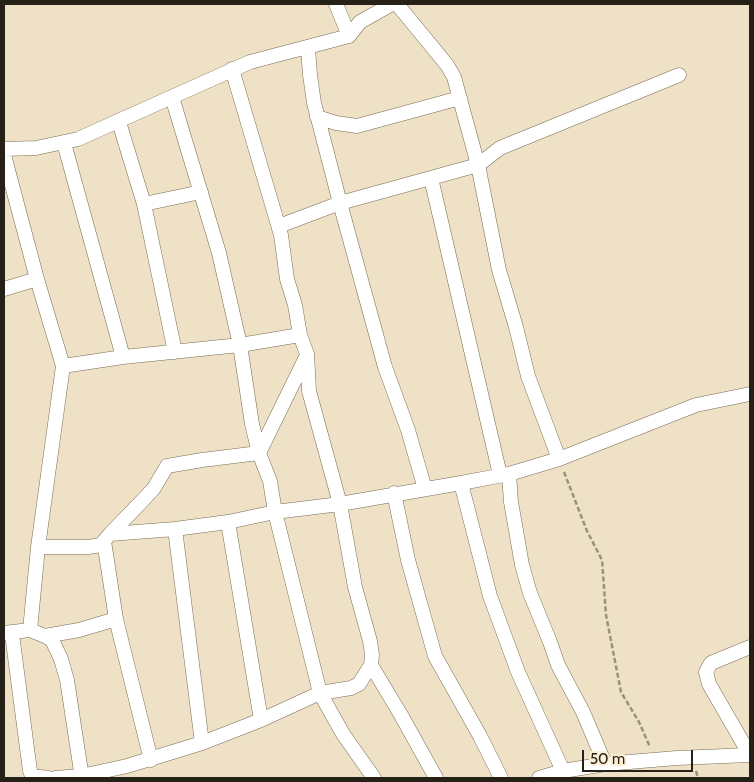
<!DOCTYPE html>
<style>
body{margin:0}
#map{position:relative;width:754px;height:782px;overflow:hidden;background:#eee1c5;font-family:Cabin,sans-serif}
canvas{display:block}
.frame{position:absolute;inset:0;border:5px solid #262116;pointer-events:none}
.scale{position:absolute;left:582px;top:750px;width:111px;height:22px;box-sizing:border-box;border:2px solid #262116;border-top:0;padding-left:6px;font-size:15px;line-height:18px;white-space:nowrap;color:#262116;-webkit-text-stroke:4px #fceed2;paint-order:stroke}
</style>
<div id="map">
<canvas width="754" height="782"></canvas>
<div class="frame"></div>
<div class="scale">50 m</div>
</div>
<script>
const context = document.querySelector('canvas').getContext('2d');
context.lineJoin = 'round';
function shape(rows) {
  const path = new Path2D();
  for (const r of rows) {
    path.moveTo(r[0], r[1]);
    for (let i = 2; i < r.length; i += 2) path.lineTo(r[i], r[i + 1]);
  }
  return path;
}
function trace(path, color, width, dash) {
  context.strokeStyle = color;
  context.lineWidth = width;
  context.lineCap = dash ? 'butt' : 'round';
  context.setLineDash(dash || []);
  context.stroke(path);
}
const street = shape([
 [336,4,349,36],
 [397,4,447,65,454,77,478,165,499,270,516,327,528,376,559,459],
 [308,48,310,75,314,103,340,203,385,367,408,430,425,489],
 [172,97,219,253,240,345,252,424,259,453,270,481,275,512,320,693,343,734,374,778],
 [317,117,336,123,357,126,460,98],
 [119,122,144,204,201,192],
 [64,143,123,357],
 [4,149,36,148,78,139,250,62,349,36,360,22,392,4],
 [4,155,37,279,63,366,38,547,30,630,4,633],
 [431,178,500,475],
 [144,204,175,352],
 [279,226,340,203,478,165,500,148,679,75],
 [4,289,37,279],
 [63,366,123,357,240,345,300,335],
 [509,474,511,502,522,565,530,593,550,642,558,665,583,712,605,764],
 [461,483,490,596,518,672,563,771],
 [394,493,408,560,435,656,480,736,501,778],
 [228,522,261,720],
 [175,529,202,743],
 [110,534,144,499,154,488,167,466,202,460,259,453,307,355],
 [38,547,88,547,101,545,104,541],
 [30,630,45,636,52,640,61,659,67,680,82,778],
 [12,634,30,771,32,776,48,778],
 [45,636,79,630,116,619],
 [371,665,401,715,436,778],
 [750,755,709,684,706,672,711,663,750,647],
 [151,760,116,619,104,541,110,534,175,529,228,522,275,512,340,504,461,483,509,474,559,459,696,405,750,394],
 [55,778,81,776,127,766,202,743,261,720,320,693,351,688,359,684,371,665,372,655,370,641,355,587,340,504,309,391,307,354,300,335,295,305,287,279,281,235,232,69],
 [539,778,563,771,605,764,677,758,750,755]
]);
trace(street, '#786c53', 15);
trace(shape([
 [564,472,587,531,602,560,606,615,621,692,639,722,650,747],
 [696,771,698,778]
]), '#9b927d', 2.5, [5, 2.5]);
trace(street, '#fff', 14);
</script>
